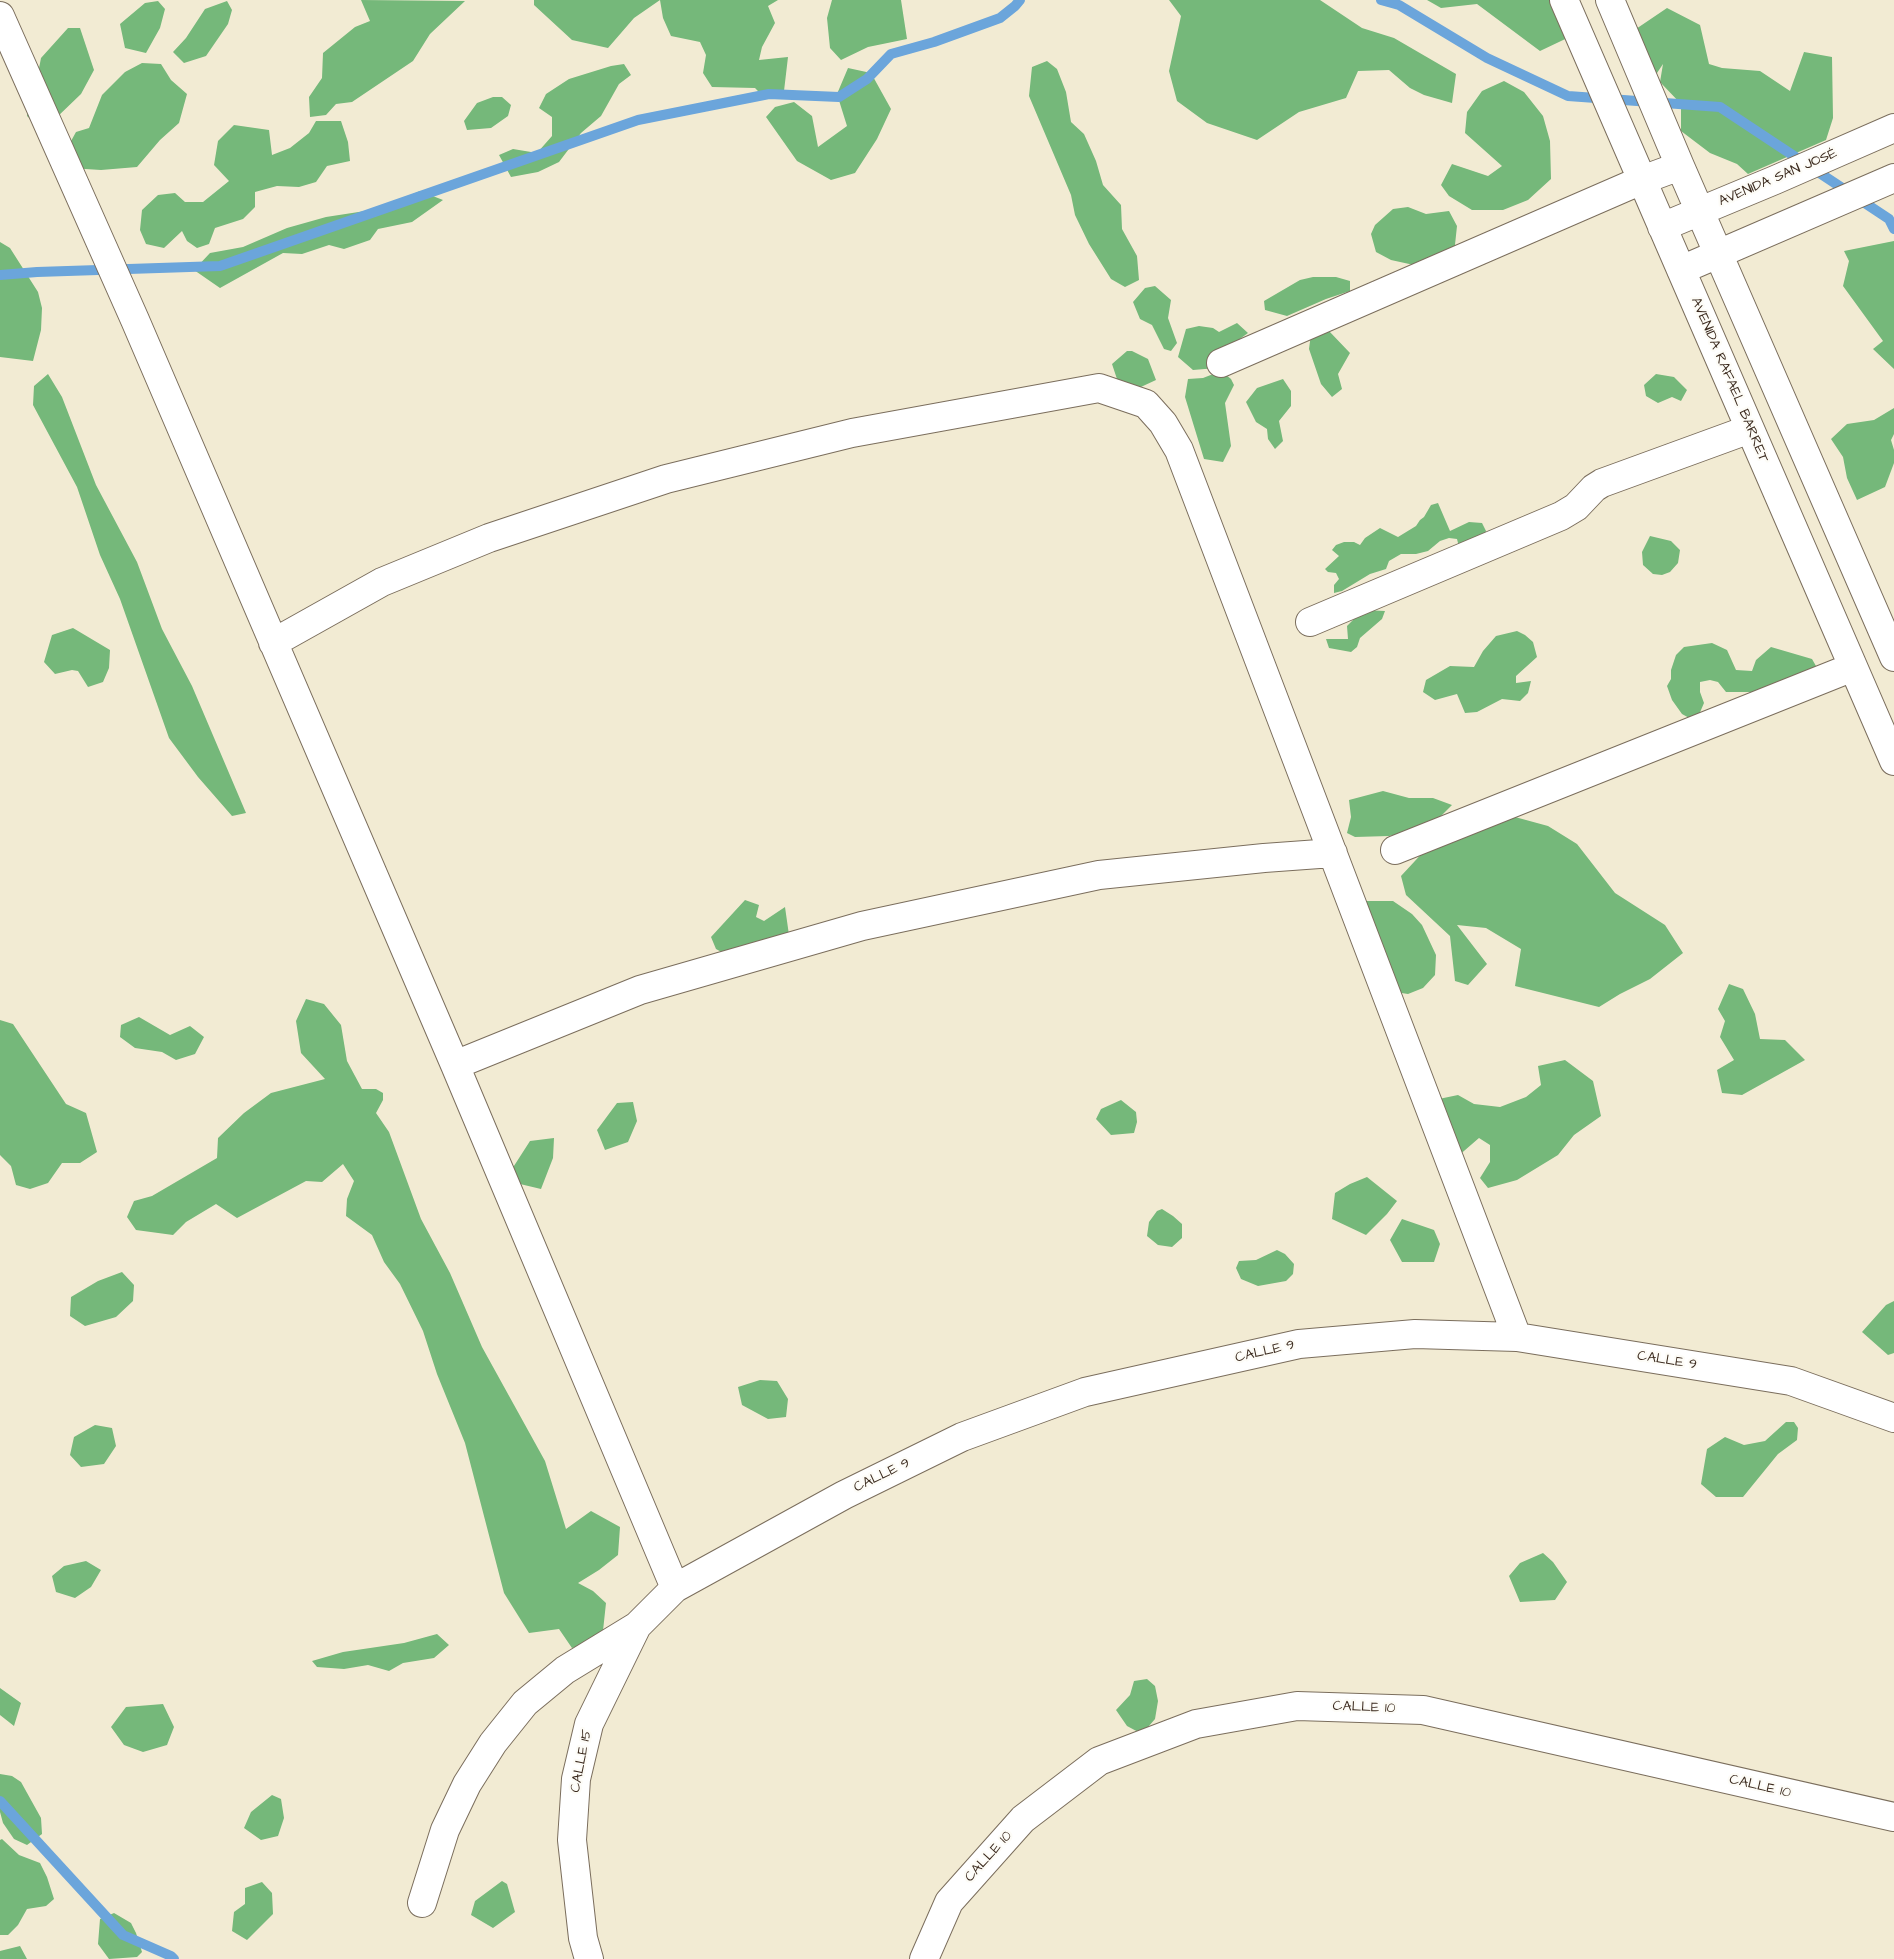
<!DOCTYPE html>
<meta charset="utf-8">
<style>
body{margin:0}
canvas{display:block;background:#f2ebd3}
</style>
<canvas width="1894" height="1959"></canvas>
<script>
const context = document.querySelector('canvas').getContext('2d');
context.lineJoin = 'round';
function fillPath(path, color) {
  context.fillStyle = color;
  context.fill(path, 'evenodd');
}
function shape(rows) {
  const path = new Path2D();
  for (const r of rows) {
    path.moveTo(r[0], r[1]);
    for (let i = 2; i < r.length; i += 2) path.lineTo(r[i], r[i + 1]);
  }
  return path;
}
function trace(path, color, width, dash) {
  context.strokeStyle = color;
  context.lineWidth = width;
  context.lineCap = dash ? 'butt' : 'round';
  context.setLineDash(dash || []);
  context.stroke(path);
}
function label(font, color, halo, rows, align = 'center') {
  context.font = font + ' "Architects Daughter",sans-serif';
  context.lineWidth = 4.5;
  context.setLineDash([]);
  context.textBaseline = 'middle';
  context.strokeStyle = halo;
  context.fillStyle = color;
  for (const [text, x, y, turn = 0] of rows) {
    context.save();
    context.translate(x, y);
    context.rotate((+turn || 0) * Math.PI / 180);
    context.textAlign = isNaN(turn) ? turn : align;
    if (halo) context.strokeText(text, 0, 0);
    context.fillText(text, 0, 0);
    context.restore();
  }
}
fillPath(shape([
 [361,0,465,1,430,34,413,61,352,102,336,104,326,115,310,117,309,97,322,78,323,53,355,27,370,21],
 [534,0,778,0,768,6,775,23,762,47,759,60,788,57,784,91,764,97,755,88,712,87,703,73,706,55,700,42,671,36,663,18,660,0,634,18,608,48,572,40,534,5],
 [832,0,901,0,907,39,868,47,841,60,830,48,827,18],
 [1169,0,1320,0,1362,28,1394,38,1456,74,1452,103,1424,95,1410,88,1389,70,1358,71,1346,98,1299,112,1257,140,1207,123,1177,101,1169,71,1181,16],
 [1427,0,1558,0,1580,32,1540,51,1477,4,1441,8],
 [158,1,165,9,160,28,146,53,125,48,120,24,145,3],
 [227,1,232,10,228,24,206,56,184,63,173,52,186,38,205,9],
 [1667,8,1700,25,1709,64,1722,68,1760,71,1790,91,1804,52,1832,57,1833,118,1826,140,1748,174,1737,164,1710,153,1681,131,1681,104,1660,82,1663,64,1647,88,1633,31],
 [68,28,80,28,94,70,81,94,55,119,42,130,27,116,29,98,36,84,41,58],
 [1047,61,1057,69,1066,92,1071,122,1084,134,1096,161,1103,185,1121,205,1122,229,1137,256,1139,280,1125,287,1111,279,1089,244,1075,215,1071,195,1029,96,1032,67],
 [142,63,161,64,171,80,187,94,179,123,160,140,137,167,101,170,70,168,65,152,76,132,89,128,102,95,125,72],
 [624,64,631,75,619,84,601,116,581,133,559,162,538,172,511,177,499,155,513,149,537,153,552,136,552,117,539,108,546,94,569,79,611,66],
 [848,68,871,73,891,109,877,139,855,173,831,180,797,161,766,117,775,107,794,102,812,116,818,147,847,126,837,94],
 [1504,81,1524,92,1543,116,1550,141,1551,179,1528,200,1503,210,1472,210,1449,196,1441,185,1452,164,1488,176,1502,166,1465,133,1467,112,1482,91],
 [493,97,502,97,511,105,508,116,491,128,467,130,464,121,477,103],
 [316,121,341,121,348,142,350,161,327,166,316,182,299,187,277,186,255,192,255,207,243,219,215,228,209,244,197,248,187,241,182,231,164,248,146,244,140,230,142,210,158,195,175,193,185,202,203,202,229,181,214,165,218,141,234,125,269,130,272,155,290,148,309,133],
 [420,191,443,200,412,222,378,229,370,240,344,249,329,245,302,254,283,253,220,288,194,270,210,253,243,247,287,228,326,217,378,209],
 [1408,207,1426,214,1449,211,1457,226,1454,254,1423,267,1391,260,1376,252,1371,234,1375,225,1393,209],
 [1894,241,1894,369,1873,349,1883,341,1843,286,1849,261,1844,251],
 [0,242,10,248,38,292,42,308,41,330,33,361,0,357],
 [1313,277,1336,277,1350,281,1350,291,1326,299,1287,316,1265,310,1264,301,1300,280],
 [1155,286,1171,300,1168,318,1177,343,1171,351,1164,349,1152,325,1140,319,1133,302,1145,288],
 [1237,323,1248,333,1226,349,1217,368,1193,370,1178,357,1186,329,1199,326,1213,328,1219,332],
 [1329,331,1350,353,1338,374,1342,389,1332,397,1321,384,1309,349,1311,334],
 [1127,351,1132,351,1148,359,1156,380,1130,392,1118,382,1112,364],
 [1221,371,1231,379,1234,385,1225,403,1231,446,1223,462,1204,459,1185,397,1188,379,1203,378],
 [48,374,62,397,96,485,137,562,162,629,192,686,246,813,232,816,198,777,169,738,120,599,100,555,77,487,33,405,34,386],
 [1656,374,1674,377,1687,390,1681,401,1672,397,1658,403,1646,396,1644,385],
 [1283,379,1291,391,1291,406,1279,421,1283,441,1275,449,1268,439,1267,429,1256,422,1246,402,1257,388],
 [1894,408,1894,434,1891,440,1894,450,1894,463,1885,487,1857,500,1847,478,1843,457,1831,439,1847,424,1874,420],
 [1438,503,1450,531,1469,522,1482,523,1486,531,1483,541,1459,547,1457,539,1449,538,1440,541,1428,551,1416,554,1401,554,1389,561,1386,569,1370,574,1342,591,1334,593,1334,585,1339,579,1336,573,1328,572,1325,569,1339,556,1332,550,1336,545,1344,542,1354,542,1360,545,1365,538,1380,528,1398,537,1416,526,1420,520,1424,517,1431,505],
 [1650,536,1671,541,1680,550,1678,563,1670,572,1662,575,1653,574,1643,565,1642,552],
 [1363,610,1385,611,1382,619,1360,638,1357,647,1351,652,1329,648,1326,639,1348,639,1347,626],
 [73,628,110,650,109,668,103,682,88,687,78,671,72,670,55,674,44,662,52,635],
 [1517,631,1525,635,1533,642,1537,657,1516,676,1516,683,1531,681,1528,693,1520,701,1502,699,1477,712,1465,713,1457,694,1435,700,1423,692,1426,680,1450,666,1474,667,1483,651,1496,636],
 [1712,643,1727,650,1736,670,1752,671,1756,660,1771,647,1812,659,1820,673,1757,692,1726,692,1718,682,1710,680,1700,682,1700,692,1704,703,1698,717,1691,719,1682,714,1672,700,1667,686,1671,679,1671,670,1676,655,1684,647],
 [1383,791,1409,798,1433,798,1452,805,1434,823,1422,829,1389,836,1355,837,1347,833,1351,817,1349,800],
 [1515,817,1548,826,1577,844,1615,893,1665,925,1683,953,1650,979,1620,994,1599,1007,1515,986,1521,949,1486,928,1457,925,1487,964,1468,985,1455,981,1450,936,1406,895,1401,876,1427,848,1480,828],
 [745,900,759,905,756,917,764,921,785,907,789,935,747,966,716,949,711,937],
 [1363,901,1393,901,1412,914,1422,925,1436,955,1435,975,1423,988,1408,994,1395,992],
 [1729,984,1743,989,1755,1014,1760,1039,1785,1040,1805,1060,1742,1095,1722,1093,1717,1070,1734,1060,1720,1037,1725,1021,1718,1009],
 [306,999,324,1004,341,1025,347,1061,362,1089,376,1089,383,1093,383,1100,376,1113,389,1132,421,1219,450,1273,482,1347,545,1461,566,1529,591,1511,620,1527,618,1555,599,1570,578,1583,593,1591,606,1603,602,1640,572,1648,559,1629,529,1633,504,1593,465,1443,437,1374,423,1331,400,1284,384,1262,372,1235,346,1216,347,1199,354,1181,343,1164,322,1182,306,1181,237,1218,216,1204,186,1222,173,1235,136,1230,127,1217,134,1201,152,1196,217,1158,218,1138,244,1113,271,1093,325,1079,301,1053,296,1021],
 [139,1017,170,1035,190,1026,204,1037,195,1054,176,1060,162,1052,135,1048,120,1037,121,1025],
 [0,1020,13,1024,66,1104,86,1113,97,1152,80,1163,62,1163,48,1183,30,1189,16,1185,11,1166,0,1155],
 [1565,1060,1593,1081,1601,1116,1574,1135,1558,1155,1517,1180,1488,1188,1480,1178,1490,1162,1490,1145,1479,1138,1457,1157,1434,1100,1458,1095,1474,1104,1500,1107,1526,1097,1541,1085,1538,1066],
 [1121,1100,1136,1112,1137,1122,1134,1133,1111,1135,1096,1119,1101,1109],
 [633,1102,637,1121,628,1142,605,1150,597,1130,617,1103],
 [554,1138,553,1158,541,1189,520,1184,512,1169,530,1141],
 [1367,1177,1397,1201,1387,1214,1366,1235,1332,1219,1335,1193,1350,1184],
 [1162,1209,1173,1216,1182,1224,1182,1238,1172,1247,1158,1245,1147,1236,1149,1222,1157,1211],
 [1402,1219,1434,1230,1440,1244,1434,1262,1402,1262,1390,1240],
 [1277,1250,1285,1254,1294,1264,1293,1274,1286,1281,1258,1286,1241,1279,1236,1268,1239,1261,1256,1260],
 [122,1272,134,1285,133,1301,116,1317,85,1326,70,1316,71,1297,98,1281],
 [1894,1301,1894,1353,1888,1355,1862,1332,1886,1305],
 [760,1380,777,1381,788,1399,786,1417,768,1419,742,1405,738,1387],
 [1786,1422,1794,1422,1798,1428,1797,1440,1778,1454,1743,1497,1716,1497,1701,1484,1707,1449,1725,1437,1744,1445,1765,1441],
 [95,1425,112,1428,116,1446,104,1464,81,1467,70,1455,74,1437],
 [1543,1553,1553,1562,1567,1582,1555,1600,1520,1602,1509,1576,1520,1563],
 [86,1561,101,1570,91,1587,75,1598,56,1592,52,1576,64,1566],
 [437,1634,449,1645,434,1658,403,1663,389,1671,368,1665,344,1669,317,1667,312,1661,343,1652,404,1643],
 [1147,1679,1155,1686,1158,1701,1155,1719,1142,1734,1127,1726,1116,1710,1130,1695,1134,1681],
 [0,1688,21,1703,14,1726,0,1715],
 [163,1704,174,1727,167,1745,143,1752,124,1745,111,1727,126,1707],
 [0,1774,12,1776,21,1782,41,1818,42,1834,27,1845,14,1839,3,1823,0,1812],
 [272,1795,281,1799,284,1818,278,1836,261,1840,244,1828,251,1812],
 [2,1839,19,1855,40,1863,47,1877,54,1899,46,1906,27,1909,18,1925,8,1935,0,1935,0,1840],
 [502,1881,507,1884,515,1912,493,1928,471,1915,475,1901],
 [262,1882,272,1893,273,1914,247,1940,232,1931,234,1912,245,1904,245,1888],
 [114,1913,131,1923,136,1933,142,1952,137,1957,109,1959,98,1944,100,1919],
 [20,1946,27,1959,0,1959,0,1951]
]), '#75b87a');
trace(shape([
 [1381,0,1399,5,1487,58,1568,96,1720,107,1889,219,1894,229],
 [0,275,37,272,220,266,638,120,769,94,839,97,867,79,891,54,934,42,1000,18,1015,6,1020,0],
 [0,1801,123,1935,171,1956,174,1959]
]), '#6ba5db', 10);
const minor = shape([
 [1564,0,1894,761],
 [1610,0,1680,166,1894,657],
 [0,16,135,320,455,1065,675,1588],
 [1662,227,1775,180,1894,128],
 [1681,270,1894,178],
 [1221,363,1642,180,1680,166],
 [1310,622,1561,516,1576,507,1594,488,1602,483,1750,429],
 [273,643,382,582,489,538,666,479,852,433,1099,388,1146,404,1163,423,1179,450,1517,1337],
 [1395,850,1853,667],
 [455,1065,640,990,862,926,1099,875,1264,858,1333,853],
 [422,1903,445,1830,467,1784,493,1743,525,1703,565,1670,637,1626],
 [589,1959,583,1938,572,1840,576,1779,589,1724,637,1626,675,1588,844,1495,962,1437,1085,1392,1299,1344,1415,1334,1517,1337,1791,1381,1894,1418],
 [924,1959,949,1902,1023,1819,1099,1761,1196,1724,1297,1706,1423,1710,1894,1817]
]);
trace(minor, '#7b6e5d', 30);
trace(minor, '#fff', 28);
label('14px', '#3b2a1e', '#fdfcf7', [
 ["AVENIDA SAN JOSÉ",1778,178,-23],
 ["AVENIDA RAFAEL BARRET",1729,380,67],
 ["CALLE 9",1265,1352,-13],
 ["CALLE 9",1667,1361,9],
 ["CALLE 9",882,1476,-26],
 ["CALLE 10",1364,1708,2],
 ["CALLE 15",582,1761,-79],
 ["CALLE 10",1760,1787,13],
 ["CALLE 10",989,1857,-48]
]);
</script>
